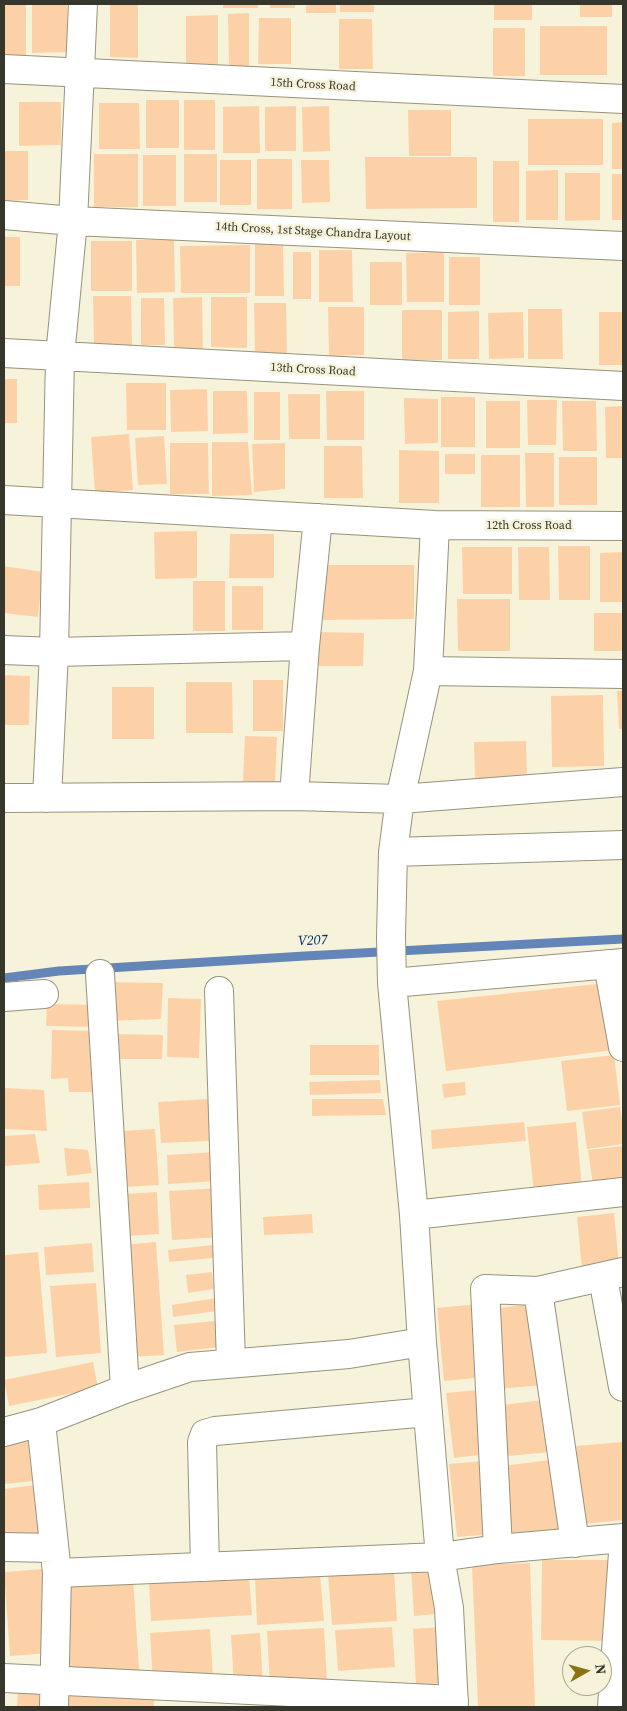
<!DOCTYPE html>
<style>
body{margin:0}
#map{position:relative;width:627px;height:1711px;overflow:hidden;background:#f7f3da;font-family:"Source Serif 4",serif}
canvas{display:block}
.frame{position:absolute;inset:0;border:5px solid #37362c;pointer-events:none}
.north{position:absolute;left:562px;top:1646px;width:50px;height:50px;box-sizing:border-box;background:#f7f3da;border:1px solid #aaa794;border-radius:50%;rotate:83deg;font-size:14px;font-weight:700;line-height:20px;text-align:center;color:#37362c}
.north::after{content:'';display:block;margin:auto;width:18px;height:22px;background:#8b7418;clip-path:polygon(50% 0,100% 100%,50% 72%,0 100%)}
</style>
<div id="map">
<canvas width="627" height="1711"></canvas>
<div class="frame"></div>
<div class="north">N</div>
</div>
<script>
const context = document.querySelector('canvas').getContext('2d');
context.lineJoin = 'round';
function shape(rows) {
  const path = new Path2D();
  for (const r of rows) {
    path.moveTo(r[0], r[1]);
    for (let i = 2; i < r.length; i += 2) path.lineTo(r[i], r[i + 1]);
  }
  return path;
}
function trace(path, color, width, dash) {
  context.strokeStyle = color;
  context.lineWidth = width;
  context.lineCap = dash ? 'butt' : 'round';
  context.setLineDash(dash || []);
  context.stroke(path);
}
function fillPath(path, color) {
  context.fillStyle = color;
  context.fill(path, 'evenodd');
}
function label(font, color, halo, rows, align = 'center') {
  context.font = font + ' "Source Serif 4",serif';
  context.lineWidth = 5;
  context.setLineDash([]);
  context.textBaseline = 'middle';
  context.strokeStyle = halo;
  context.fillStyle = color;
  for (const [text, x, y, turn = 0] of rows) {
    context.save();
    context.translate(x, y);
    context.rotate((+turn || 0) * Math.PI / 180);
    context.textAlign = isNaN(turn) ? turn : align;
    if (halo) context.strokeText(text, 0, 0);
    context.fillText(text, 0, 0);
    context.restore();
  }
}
trace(shape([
 [4,978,59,971,305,956,623,939]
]), '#6485b7', 9);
fillPath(shape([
 [4,4,26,4,26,55,4,55],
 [32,4,67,4,68,52,32,53],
 [223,4,258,4,258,8,223,8],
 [270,4,295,4,295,8,270,8],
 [306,4,336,4,336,13,306,13],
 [340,4,374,4,374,12,340,12],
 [494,4,532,4,532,20,494,20],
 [580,4,612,4,612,17,580,17],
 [110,5,138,5,138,58,110,57],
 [249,13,249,67,229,67,228,14],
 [218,15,218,66,186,66,186,16],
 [259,18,291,18,291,64,258,64],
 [339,19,372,19,373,69,339,69],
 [540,26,607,26,607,75,540,75],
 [493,28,525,28,525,76,493,76],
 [146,100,179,100,179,148,146,148],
 [184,100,215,100,215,150,184,150],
 [19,102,61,102,61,145,19,146],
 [99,103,139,103,140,149,99,149],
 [259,106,260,153,223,153,223,107],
 [296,106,296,151,265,151,265,107],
 [329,106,330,151,303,152,302,107],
 [408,110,451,110,451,156,409,156],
 [528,119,603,119,603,165,528,165],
 [623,122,623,169,612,169,612,123],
 [4,151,28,151,28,200,4,201],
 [94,154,138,154,138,207,94,207],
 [184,154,217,154,217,202,184,202],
 [143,155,176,155,176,206,143,206],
 [365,157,477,157,477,208,366,209],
 [257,159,292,159,292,209,257,209],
 [220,160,251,160,251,205,220,205],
 [301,160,329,160,330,202,302,203],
 [493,161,519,161,519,222,493,222],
 [558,170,558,220,526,220,526,171],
 [565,173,600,173,600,220,565,221],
 [612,174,623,174,623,220,612,220],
 [4,237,20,237,20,286,4,286],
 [136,240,174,240,175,292,137,293],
 [91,241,132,241,132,291,91,291],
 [255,244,283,244,284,296,255,296],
 [250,245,250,293,181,293,180,246],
 [319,250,352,250,353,302,319,302],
 [293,252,311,252,311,299,293,299],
 [444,252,444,302,407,302,406,253],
 [449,257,480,257,480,305,449,305],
 [370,262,402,262,402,305,370,305],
 [93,296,131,296,132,346,94,346],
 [202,297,203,349,174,348,173,298],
 [211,297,247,297,247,348,211,347],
 [141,298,164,298,165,345,141,345],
 [254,303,286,303,287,354,255,354],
 [328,307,364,307,364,355,329,356],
 [528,309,562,309,563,359,528,359],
 [402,310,442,310,442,360,402,360],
 [479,311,479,359,448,359,448,312],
 [523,312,524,358,489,359,488,313],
 [599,312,623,312,623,365,599,365],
 [4,379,17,379,17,423,4,423],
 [126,383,166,383,166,430,127,430],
 [207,389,208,431,171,432,170,390],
 [213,391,247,391,248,433,213,434],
 [326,391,364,391,364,440,327,440],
 [254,392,280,392,280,440,254,440],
 [288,394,320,394,320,439,289,439],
 [441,397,475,397,475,447,441,447],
 [404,398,438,399,438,443,405,444],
 [527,400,557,400,556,445,528,445],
 [486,401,520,401,520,448,486,448],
 [562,401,596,401,597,451,563,451],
 [623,406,623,458,606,458,605,407],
 [129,434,133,490,95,493,91,437],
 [164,436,167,484,138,485,135,438],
 [212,442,248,442,252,495,212,496],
 [170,443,208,443,209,494,170,494],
 [285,443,285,489,254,492,252,444],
 [324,446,362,446,363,498,324,498],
 [399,450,439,451,439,503,399,503],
 [525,453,554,453,554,507,526,507],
 [445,454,475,454,475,474,445,474],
 [481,455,520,455,520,507,481,507],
 [559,457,597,457,597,505,559,505],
 [197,531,197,578,155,579,154,532],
 [230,534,274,534,274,578,229,578],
 [558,546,590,546,590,600,559,600],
 [462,547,512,547,512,594,463,594],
 [518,547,549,547,550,600,519,600],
 [623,552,623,602,600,602,600,553],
 [323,565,414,565,414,619,323,620],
 [4,566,43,572,38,617,4,613],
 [193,581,225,581,225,631,193,631],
 [232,586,263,586,263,630,232,630],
 [457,599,510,599,510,651,458,651],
 [594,613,623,613,623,651,594,651],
 [315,632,364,633,363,666,316,666],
 [4,675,30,676,29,725,4,725],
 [253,680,283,680,283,731,253,731],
 [186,682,232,682,233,733,186,733],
 [112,687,154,687,154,739,112,739],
 [617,691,623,691,623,729,619,729],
 [603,695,604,766,552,767,551,696],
 [245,736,277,737,275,782,243,781],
 [526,741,527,777,475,779,474,742],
 [107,982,163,983,161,1019,108,1021],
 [606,983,614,1050,446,1071,437,1001],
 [168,998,201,999,199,1058,167,1057],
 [47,1004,96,1005,97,1027,46,1026],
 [52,1030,97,1031,97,1092,69,1092,68,1078,51,1079],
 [112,1034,163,1035,162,1059,112,1059],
 [310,1045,379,1045,379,1075,310,1075],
 [614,1055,620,1105,567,1111,561,1061],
 [380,1080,381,1093,310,1095,309,1082],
 [465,1082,466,1095,444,1098,442,1084],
 [4,1088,44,1090,47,1131,4,1129],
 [208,1099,211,1141,161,1143,158,1102],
 [312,1099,383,1099,386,1115,312,1116],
 [620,1107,623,1129,623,1144,587,1149,582,1112],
 [524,1122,526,1141,432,1149,431,1130],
 [576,1122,582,1188,534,1193,527,1127],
 [155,1129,159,1185,124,1187,120,1131],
 [35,1134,40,1163,4,1166,4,1136],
 [623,1146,623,1188,594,1192,588,1150],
 [64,1148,88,1150,92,1173,67,1176],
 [216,1152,218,1181,168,1184,167,1155],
 [89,1182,90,1208,39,1210,38,1185],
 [219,1188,222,1237,172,1240,169,1191],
 [157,1192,159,1234,128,1236,125,1194],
 [614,1213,619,1266,582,1269,577,1217],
 [312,1214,313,1233,264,1235,263,1217],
 [156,1242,164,1355,129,1357,121,1245],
 [92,1243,94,1272,46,1275,44,1247],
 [222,1244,223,1257,169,1262,168,1250],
 [38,1252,47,1353,4,1357,4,1255],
 [212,1272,214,1289,188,1293,186,1275],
 [96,1283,101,1353,56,1357,50,1286],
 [223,1297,225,1310,173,1317,172,1305],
 [478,1304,485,1377,444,1381,437,1308],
 [533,1304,542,1385,498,1389,489,1309],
 [224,1320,227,1346,177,1352,174,1325],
 [93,1362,98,1388,9,1406,4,1380],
 [478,1390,486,1454,454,1458,446,1393],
 [544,1400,550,1452,498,1457,493,1406],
 [32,1437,35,1481,4,1484,4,1439],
 [623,1442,623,1520,583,1524,576,1446],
 [549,1460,558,1529,505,1536,496,1467],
 [484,1461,492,1534,457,1537,449,1464],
 [35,1485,41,1537,4,1542,4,1489],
 [542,1560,609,1560,608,1641,541,1640],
 [530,1563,535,1707,478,1707,472,1565],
 [432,1567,435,1614,414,1616,411,1568],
 [43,1569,50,1653,10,1656,4,1572],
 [394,1570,397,1621,332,1625,328,1574],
 [320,1574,324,1621,257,1625,255,1579],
 [249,1576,252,1615,151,1621,149,1583],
 [133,1577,139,1670,71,1674,64,1581],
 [392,1627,395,1667,338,1671,335,1630],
 [441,1627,445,1683,416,1685,413,1629],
 [324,1628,327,1682,270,1685,267,1631],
 [210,1629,213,1679,153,1683,150,1633],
 [260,1633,263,1684,234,1686,231,1635],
 [18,1687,49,1689,48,1707,17,1707],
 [66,1696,154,1698,154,1707,66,1707]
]), '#fdd1a8');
const minor = shape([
 [4,69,623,99],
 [4,215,73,221,623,246],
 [4,353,623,386],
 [4,500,435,525,623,526],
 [435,525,428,671,400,799,393,852,391,937,392,983,414,1215,422,1342,440,1557,449,1608,454,1707],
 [4,650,54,652,305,646,318,518],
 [428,671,623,674],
 [294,796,305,646],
 [4,798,294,796,400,799,623,782],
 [47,798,54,652,60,356,73,221,83,4],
 [393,852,623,845],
 [608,964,623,1047],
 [100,974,125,1389],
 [392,983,623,963],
 [219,991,231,1363],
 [4,997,44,994],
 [414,1215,623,1192],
 [603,1278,623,1387],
 [538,1291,575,1543],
 [41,1422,125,1389,190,1367,349,1354,422,1342],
 [4,1432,41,1422,57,1573,54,1707],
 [4,1547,54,1548],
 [498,1549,485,1289,538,1291,623,1272],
 [205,1567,202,1442,205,1434,215,1431,428,1412],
 [57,1573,440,1557,498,1549,623,1538],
 [4,1678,454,1700],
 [612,1707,623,1553]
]);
trace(minor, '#96927c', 30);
trace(minor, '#fff', 28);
label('12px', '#37362c', '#f7f3da', [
 ["15th Cross Road",313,85,3],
 ["14th Cross, 1st Stage Chandra Layout",313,232,3],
 ["13th Cross Road",313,370,3],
 ["12th Cross Road",529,526]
]);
label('italic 14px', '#042f70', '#f7f3da', [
 ["V207",313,941,-3]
]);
</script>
